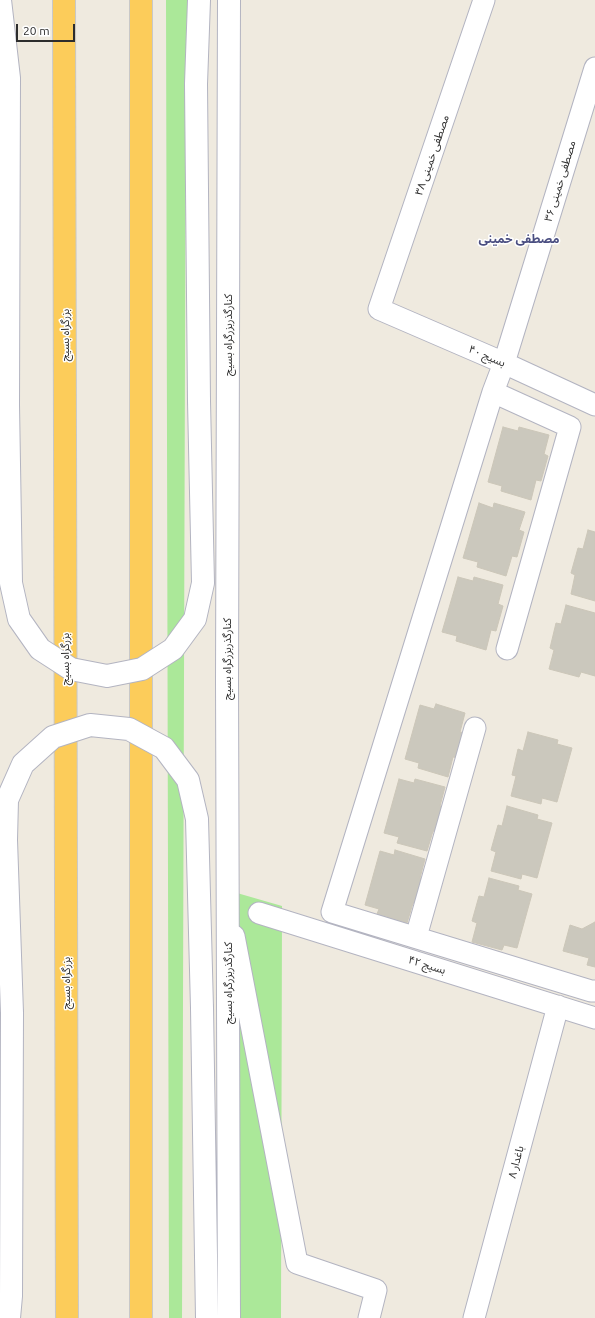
<!DOCTYPE html>
<meta charset="utf-8">
<style>
body{margin:0}
#map{position:relative;width:595px;height:1318px;overflow:hidden;background:#efeadf;font-family:Ubuntu,sans-serif}
canvas{display:block}
.scale{position:absolute;left:16px;top:24px;width:59px;height:18px;box-sizing:border-box;border:2px solid #2d2d2d;border-top:0;padding-left:5px;font-size:12px;line-height:14px;white-space:nowrap;color:#2d2d2d;-webkit-text-stroke:3px #fff;paint-order:stroke}
</style>
<div id="map">
<canvas width="595" height="1318"></canvas>
<div class="scale">20 m</div>
</div>
<script>
const context = document.querySelector('canvas').getContext('2d');
context.lineJoin = 'round';
function fillPath(path, color) {
  context.fillStyle = color;
  context.fill(path, 'evenodd');
}
function shape(rows) {
  const path = new Path2D();
  for (const r of rows) {
    path.moveTo(r[0], r[1]);
    for (let i = 2; i < r.length; i += 2) path.lineTo(r[i], r[i + 1]);
  }
  return path;
}
function trace(path, color, width, dash) {
  context.strokeStyle = color;
  context.lineWidth = width;
  context.lineCap = dash ? 'butt' : 'round';
  context.setLineDash(dash || []);
  context.stroke(path);
}
function label(font, color, halo, rows, align = 'center') {
  context.font = font + ' Ubuntu,"Noto Sans Arabic",sans-serif';
  context.lineWidth = 3;
  context.setLineDash([]);
  context.textBaseline = 'middle';
  context.strokeStyle = halo;
  context.fillStyle = color;
  for (const [text, x, y, turn = 0] of rows) {
    context.save();
    context.translate(x, y);
    context.rotate((+turn || 0) * Math.PI / 180);
    context.textAlign = isNaN(turn) ? turn : align;
    if (halo) context.strokeText(text, 0, 0);
    context.fillText(text, 0, 0);
    context.restore();
  }
}
fillPath(shape([
 [166,0,188,0,186,32,182,1318,169,1318],
 [237,893,282,906,281,1318,236,1318]
]), '#abe899');
const building = shape([
 [503,427,518,431,519,427,549,435,544,454,548,456,541,481,536,480,531,500,501,491,502,486,488,482,503,427],
 [479,503,493,508,494,503,525,512,519,530,524,532,517,557,512,556,506,576,477,567,478,562,463,558,479,503],
 [588,530,595,532,595,601,571,594,575,575,571,573,578,548,583,549,588,530],
 [458,577,473,581,474,577,503,585,498,604,503,606,496,631,491,630,486,650,456,641,457,636,442,632,458,577],
 [566,605,595,613,595,676,581,672,579,677,549,669,554,650,550,648,556,623,561,624,566,605],
 [436,704,465,713,460,732,465,733,458,758,453,757,448,777,418,768,419,763,405,759,420,705,434,709,436,704],
 [528,732,558,740,557,744,572,748,557,802,542,798,541,804,511,796,516,776,512,775,518,749,523,751,528,732],
 [399,779,414,783,415,779,445,787,440,806,445,807,438,833,433,831,427,851,397,843,399,837,384,833,399,779],
 [507,806,538,815,537,819,552,823,537,878,522,874,521,879,491,871,496,852,491,850,498,825,502,826,507,806],
 [395,850,425,859,420,878,425,879,418,905,413,903,407,923,377,914,379,909,365,905,380,851,394,855,395,850],
 [489,878,519,886,518,890,532,894,517,948,504,945,502,950,472,942,477,923,472,921,479,896,484,897,489,878],
 [595,922,595,967,587,965,589,958,563,951,570,925,582,929,595,922]
]);
fillPath(building, '#cbc8bd');
trace(building, '#cbc6b8', 1);
const minor = shape([
 [484,0,379,309,504,363,595,405],
 [493,392,504,363,595,68],
 [507,649,570,427,493,392,332,912,591,991,595,991],
 [259,913,595,1018],
 [234,936,297,1263,376,1290,369,1318],
 [416,937,475,728],
 [474,1318,558,1006]
]);
const secondary = shape([
 [0,0,9,78,8,405],
 [199,401,196,84,199,0],
 [202,1008,207,1318],
 [9,1318,11,1296,12,1013],
 [229,1318,227,680,229,0]
]);
const trunk = shape([
 [64,0,67,1318],
 [141,1318,141,0]
]);
trace(minor, '#b3b4c1', 23);
trace(secondary, '#b3b4c1', 24);
trace(trunk, '#c8c8c8', 24);
trace(minor, '#fff', 21);
trace(secondary, '#fff', 22);
trace(trunk, '#fccc5a', 22);
const secondaryBridge = shape([
 [8,405,11,583,19,619,40,649,71,669,107,676,142,669,173,649,195,619,203,583,199,401],
 [12,1013,6,840,7,800,23,764,53,737,90,725,129,729,164,748,188,780,197,819,202,1008]
]);
trace(secondaryBridge, '#b3b4c1', 24, []);
trace(secondaryBridge, '#fff', 22);
label('11px', '#2d2d2d', '#fff', [
 ["مصطفی خمینی ۳۸",432,155,-71],
 ["مصطفی خمینی ۳۶",560,181,-73],
 ["بزرگراه بسیج",65,335,-90],
 ["کنارگذربزرگراه بسیج",228,335,-90],
 ["بسیج ۴۰",487,356,23],
 ["بزرگراه بسیج",65,659,-90],
 ["کنارگذربزرگراه بسیج",227,659,-90],
 ["بسیج ۴۲",427,965,17],
 ["بزرگراه بسیج",66,983,-90],
 ["کنارگذربزرگراه بسیج",228,983,-90],
 ["باغدار ۸",516,1162,-75]
]);
label('bold 12px', '#4a4e81', '#fff', [
 ["مصطفی خمینی",519,239]
]);
</script>
